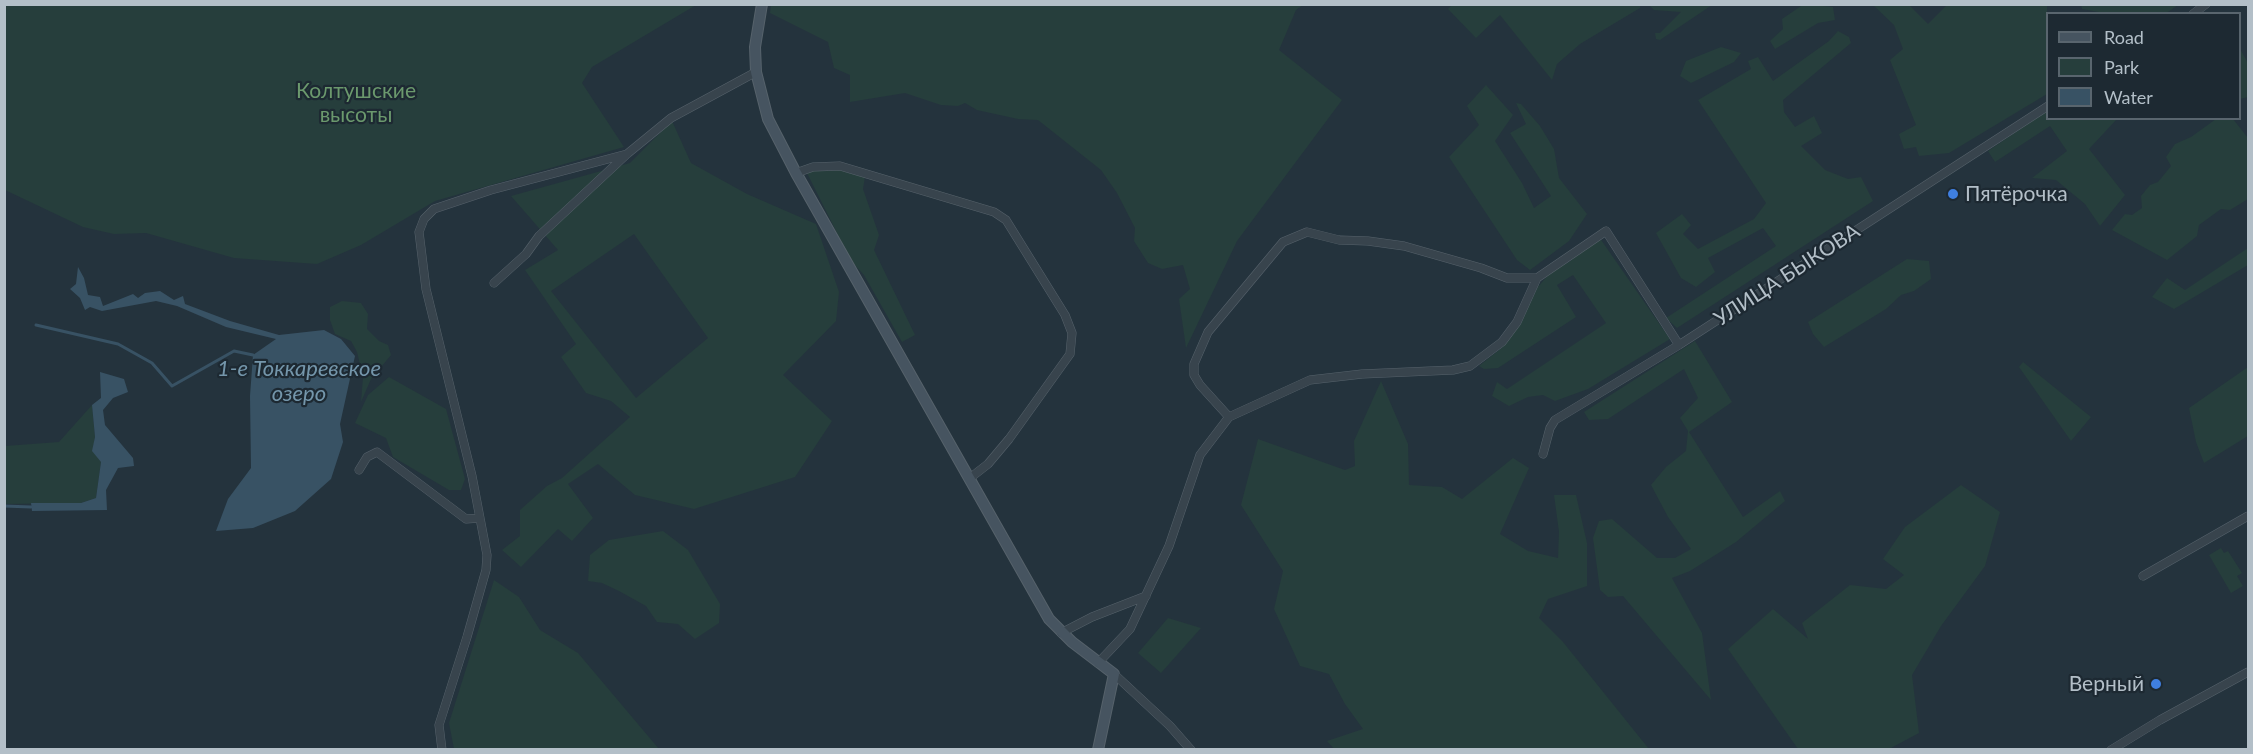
<!DOCTYPE html>
<meta charset="utf-8">
<style>
body{margin:0}
#map{position:relative;width:2253px;height:754px;overflow:hidden;background:#24333d;font-family:Lato,sans-serif}
canvas{display:block}
.frame{position:absolute;inset:0;border:6px solid #b3bfc8;pointer-events:none}
.legend{position:absolute;left:2046px;top:12px;width:195px;height:108px;box-sizing:border-box;background:#1d2932;border:2px solid #59656e;margin:0;padding:8px 10px;list-style:none;font-size:18px;color:#b3bfc8}
.legend li{display:flex;align-items:center;gap:12px;height:30px}
.legend b{width:30px;border:2px solid #59656e}
</style>
<div id="map">
<canvas width="2253" height="754"></canvas>
<div class="frame"></div>
<ul class="legend">
<li><b style="height:8px;background:#465460"></b>Road</li>
<li><b style="height:16px;background:#263e3c"></b>Park</li>
<li><b style="height:16px;background:#385264"></b>Water</li>
</ul>
</div>
<script>
const context = document.querySelector('canvas').getContext('2d');
context.lineJoin = 'round';
function fillPath(path, color) {
  context.fillStyle = color;
  context.fill(path, 'evenodd');
}
function shape(rows) {
  const path = new Path2D();
  for (const r of rows) {
    path.moveTo(r[0], r[1]);
    for (let i = 2; i < r.length; i += 2) path.lineTo(r[i], r[i + 1]);
  }
  return path;
}
function trace(path, color, width, dash) {
  context.strokeStyle = color;
  context.lineWidth = width;
  context.lineCap = dash ? 'butt' : 'round';
  context.setLineDash(dash || []);
  context.stroke(path);
}
function label(font, color, halo, rows, align = 'center') {
  context.font = font + ' Lato,sans-serif';
  context.lineWidth = 4.5;
  context.setLineDash([]);
  context.textBaseline = 'middle';
  context.strokeStyle = halo;
  context.fillStyle = color;
  for (const [text, x, y, turn = 0] of rows) {
    context.save();
    context.translate(x, y);
    context.rotate((+turn || 0) * Math.PI / 180);
    context.textAlign = isNaN(turn) ? turn : align;
    if (halo) context.strokeText(text, 0, 0);
    context.fillText(text, 0, 0);
    context.restore();
  }
}
fillPath(shape([
 [1804,4,1833,7,1835,20,1818,23,1775,49,1770,41,1783,29,1782,19],
 [4,5,5,4,696,5,592,67,582,83,624,147,435,201,361,245,317,264,234,258,146,233,114,234,83,227,5,190],
 [771,5,1303,5,1296,10,1279,50,1342,100,1237,241,1186,348,1179,299,1190,289,1183,265,1162,269,1148,263,1134,241,1135,228,1117,193,1101,170,1038,120,1018,119,977,110,965,103,958,106,941,105,905,93,850,102,850,75,834,68,828,42,770,13],
 [1452,5,1640,4,1640,8,1580,44,1557,64,1552,80,1500,15,1476,38,1448,9],
 [1649,5,1712,5,1660,40,1656,39,1655,33,1660,33,1681,12,1654,10],
 [1873,5,1909,5,1928,24,1947,5,2047,5,2047,94,1949,153,1919,156,1916,147,1904,149,1899,134,1916,125,1890,60,1903,49,1894,25],
 [2081,5,2081,4,2178,5,2165,14,2104,13,2082,9],
 [1838,31,1849,37,1851,43,1783,100,1784,112,1795,127,1814,116,1822,133,1801,146,1825,170,1848,179,1861,177,1873,201,1677,328,1666,318,1776,246,1763,228,1708,258,1715,272,1696,287,1681,278,1656,233,1682,214,1691,225,1683,234,1698,249,1754,219,1766,203,1698,100,1751,69,1748,61,1758,57,1773,81,1829,41],
 [1721,47,1741,53,1734,62,1691,83,1680,76,1686,61],
 [2240,49,2248,63,2248,97,2240,99],
 [1486,85,1513,115,1495,141,1522,183,1534,208,1551,196,1510,133,1526,124,1516,103,1521,104,1540,126,1554,149,1559,178,1587,214,1569,241,1530,270,1517,260,1449,157,1479,125,1467,106],
 [2047,111,2048,118,2117,119,2089,149,2125,195,2100,226,2085,204,2056,180,2032,178,2067,151,2050,126,1995,162,1988,151],
 [2216,119,2233,119,2248,138,2248,199,2230,210,2221,209,2199,225,2197,236,2167,260,2112,230,2125,214,2132,215,2142,208,2141,196,2150,185,2158,182,2171,166,2166,157,2175,144,2191,137],
 [672,121,691,163,747,194,816,224,839,292,836,321,783,375,832,421,795,477,694,509,635,495,598,464,568,484,593,518,572,541,558,529,521,567,502,550,520,536,520,510,547,486,562,478,630,417,611,401,586,393,561,357,576,344,525,270,558,250,511,196,630,163],
 [634,234,708,338,636,398,551,291],
 [839,170,865,177,863,189,879,235,874,250,915,335,902,342,864,275,851,261,806,171],
 [1599,237,1670,339,1588,389,1555,401,1543,395,1528,397,1509,406,1492,396,1497,382,1507,389,1606,323,1573,275,1557,285,1576,317,1498,368,1484,369,1479,366,1499,350,1520,324,1537,288,1550,273,1569,262],
 [2248,248,2248,265,2174,309,2152,297,2167,278,2185,290],
 [1907,259,1929,261,1931,279,1914,291,1901,295,1886,309,1824,347,1813,334,1808,322],
 [342,301,361,303,368,314,367,329,379,341,388,345,391,355,371,379,361,402,363,377,357,352,351,341,335,334,330,320,330,307],
 [1695,341,1732,402,1689,432,1743,517,1780,491,1785,501,1736,542,1690,571,1672,578,1702,633,1711,700,1623,596,1608,597,1600,590,1593,538,1599,521,1612,519,1657,558,1675,558,1691,549,1668,517,1651,485,1666,467,1686,451,1688,431,1680,418,1698,398,1684,369,1608,419,1589,420,1584,412],
 [2023,362,2091,417,2071,441,2019,367],
 [2248,367,2248,436,2204,463,2196,442,2189,408],
 [389,377,446,409,465,479,461,490,449,490,393,457,386,438,355,423,368,395],
 [1381,381,1408,444,1409,485,1442,487,1462,499,1513,458,1529,468,1500,534,1528,551,1558,558,1559,532,1554,495,1576,495,1587,543,1587,586,1548,599,1539,618,1563,642,1649,749,1335,750,1327,741,1363,729,1345,704,1329,674,1300,666,1274,609,1283,571,1241,505,1258,439,1345,470,1355,466,1354,441],
 [92,405,95,437,93,451,101,462,96,498,81,503,5,504,5,446,59,442],
 [1961,485,2000,512,1985,566,1941,626,1912,675,1919,733,1889,749,1798,749,1728,649,1773,609,1808,639,1802,623,1850,585,1886,589,1904,575,1883,559,1905,527],
 [663,531,688,550,720,604,719,623,695,639,678,624,657,622,646,606,619,591,602,583,588,581,590,555,609,540],
 [2221,548,2224,553,2228,551,2242,573,2237,576,2243,586,2231,593,2209,555],
 [494,580,519,597,540,630,578,653,659,749,454,749,449,723],
 [1168,618,1201,628,1161,673,1138,653]
]), '#263e3c');
fillPath(shape([
 [78,267,84,278,88,295,100,297,103,306,133,294,138,298,145,293,160,291,174,300,183,296,185,304,230,321,279,335,324,330,341,339,355,356,340,424,343,442,331,479,295,511,253,528,216,531,228,499,251,468,250,396,253,355,276,339,226,327,177,306,156,301,102,311,90,307,85,310,80,298,70,289,76,284],
 [100,372,124,379,128,392,113,398,103,410,105,425,133,458,134,466,118,468,106,490,107,510,32,511,31,503,81,503,96,498,101,462,92,451,95,437,92,405,101,398]
]), '#385264');
trace(shape([
 [36,325,118,344,152,363,172,386,234,351,253,355],
 [4,506,31,507]
]), '#385264', 3);
const street = shape([
 [2193,14,2206,4],
 [796,173,813,167,840,166,994,212,1006,220,1065,315,1072,333,1070,354,1009,439,988,464,970,478],
 [1537,278,1606,231,1679,345],
 [494,283,526,254,539,236,627,154,671,118,756,72],
 [1229,417,1200,385,1194,375,1194,364,1208,332,1283,242,1307,232,1339,240,1368,241,1404,246,1481,268,1507,278,1537,278],
 [1543,454,1550,428,1555,420,1679,345,2048,106],
 [359,470,367,457,377,452,466,519,480,518],
 [2143,576,2248,516],
 [1061,633,1092,617,1146,596],
 [1098,663,1130,629,1169,546,1200,455,1229,417,1310,380,1362,374,1453,370,1470,366,1502,342,1517,322,1537,278],
 [1114,674,1170,726,1191,750],
 [442,750,439,725,467,637,486,570,487,555,472,476,426,289,419,232,424,219,434,209,491,190,627,154],
 [2111,750,2160,720,2248,672]
]);
const secondary = shape([
 [762,4,755,47,756,72,768,119,796,173,1049,619,1072,642,1114,674,1098,750]
]);
trace(street, '#56626b', 9);
trace(secondary, '#56626b', 12);
trace(street, '#38444d', 8);
trace(secondary, '#465460', 10);
for (const [x, y, r, color] of [
 [1953,194,6,"#3f7fe0"],
 [2156,684,6,"#3f7fe0"]
]) {
  const dot = new Path2D();
  dot.arc(x, y, r, 0, 2 * Math.PI);
  context.fillStyle = color;
  context.fill(dot);
  trace(dot, '#1d2932', 2);
}
label('21px', '#6b996d', '#1d2932', [
 ["Колтушские",356,91],
 ["высоты",356,115]
]);
label('21px', '#b3bfc8', '#1d2932', [
 ["Пятёрочка",1965,194],
 ["Верный",2144,684,"right"]
], 'left');
label('21px', '#b3bfc8', '#1d2932', [
 ["УЛИЦА БЫКОВА",1787,275,-33]
]);
label('italic 22px', '#7496ab', '#1d2932', [
 ["1-е Токкаревское",299,369],
 ["озеро",299,394]
]);
</script>
